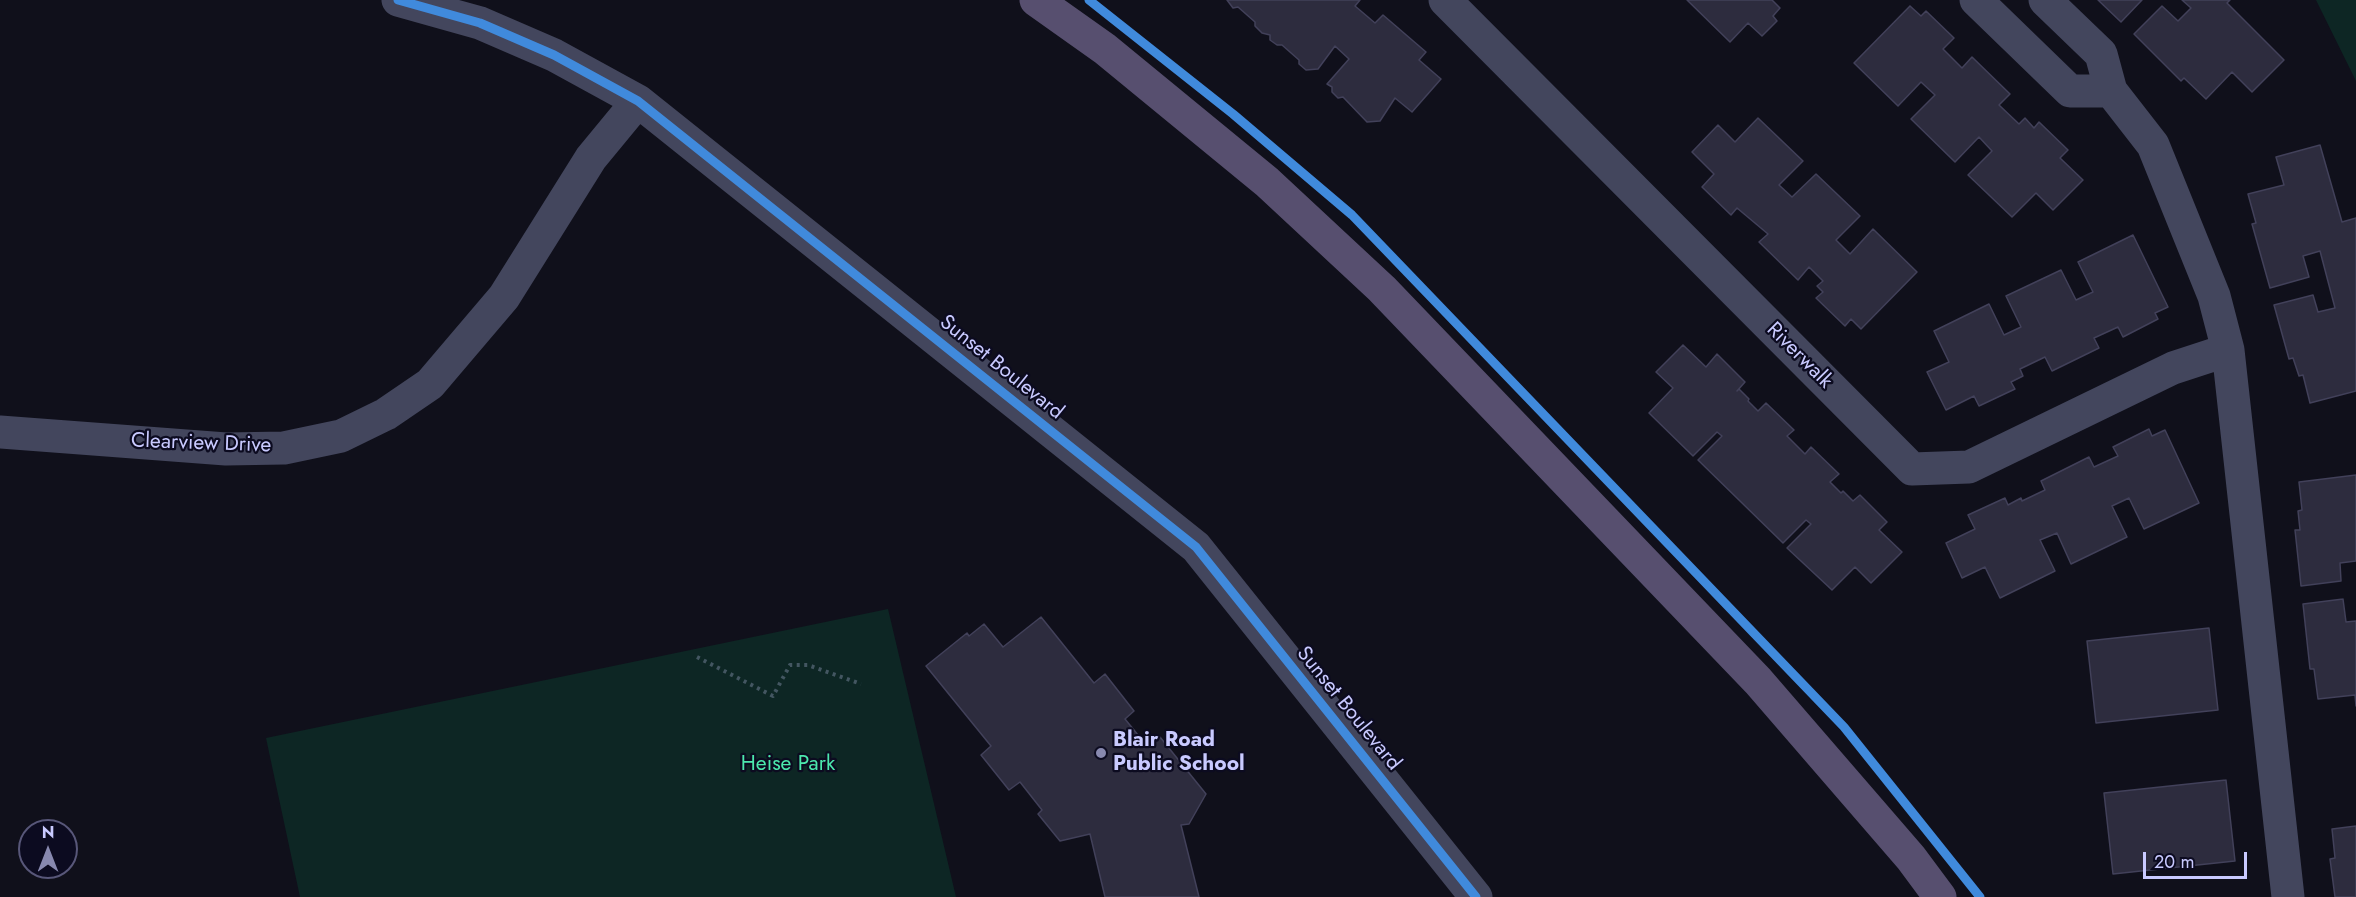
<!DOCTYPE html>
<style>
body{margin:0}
#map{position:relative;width:2356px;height:897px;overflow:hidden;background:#10101b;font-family:Jost,sans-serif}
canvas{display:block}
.north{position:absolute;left:18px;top:819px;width:60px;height:60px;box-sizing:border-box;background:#0c0b20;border:2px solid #585779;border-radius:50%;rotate:0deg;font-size:16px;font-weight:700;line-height:24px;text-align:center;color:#c9caff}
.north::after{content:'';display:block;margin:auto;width:21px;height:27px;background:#8889af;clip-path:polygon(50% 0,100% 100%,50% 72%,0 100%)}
.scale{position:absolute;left:2143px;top:852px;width:104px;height:27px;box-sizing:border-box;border:3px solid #c9caff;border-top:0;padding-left:8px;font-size:18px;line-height:21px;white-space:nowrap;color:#c9caff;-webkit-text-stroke:4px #0c0b20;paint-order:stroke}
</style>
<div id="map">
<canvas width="2356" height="897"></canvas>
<div class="north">N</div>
<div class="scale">20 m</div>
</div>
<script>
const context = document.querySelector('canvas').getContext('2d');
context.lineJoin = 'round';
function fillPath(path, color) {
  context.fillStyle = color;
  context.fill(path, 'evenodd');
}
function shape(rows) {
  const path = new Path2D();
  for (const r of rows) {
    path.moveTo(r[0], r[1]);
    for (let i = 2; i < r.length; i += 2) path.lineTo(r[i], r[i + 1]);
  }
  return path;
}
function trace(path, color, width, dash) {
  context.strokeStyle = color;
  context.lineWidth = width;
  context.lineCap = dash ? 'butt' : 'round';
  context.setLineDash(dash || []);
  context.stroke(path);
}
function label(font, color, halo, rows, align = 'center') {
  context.font = font + ' Jost,sans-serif';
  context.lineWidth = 4.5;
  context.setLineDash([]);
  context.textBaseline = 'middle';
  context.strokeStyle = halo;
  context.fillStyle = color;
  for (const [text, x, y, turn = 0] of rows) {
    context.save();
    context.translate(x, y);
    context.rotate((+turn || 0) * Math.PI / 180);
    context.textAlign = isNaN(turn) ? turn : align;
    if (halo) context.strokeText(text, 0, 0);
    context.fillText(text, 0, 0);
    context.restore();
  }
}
fillPath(shape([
 [2316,0,2356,0,2356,81],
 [888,609,956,897,300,897,266,738]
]), '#0d2624');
const building = shape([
 [1227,0,1360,0,1355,6,1375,23,1383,15,1426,52,1419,60,1441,79,1412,112,1395,98,1380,121,1367,122,1343,97,1338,98,1332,92,1332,87,1327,84,1349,59,1335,46,1318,69,1306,70,1299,64,1299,60,1282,45,1277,45,1270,40,1270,35,1262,33,1255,26,1255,22,1238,7,1233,8,1227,0],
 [1687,0,1772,0,1780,8,1773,16,1777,21,1762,36,1748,23,1730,42,1687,0],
 [2098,0,2142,0,2121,22,2098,0],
 [2182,0,2230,0,2227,3,2284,60,2252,92,2232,72,2206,99,2184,78,2181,81,2134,34,2162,6,2178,21,2191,8,2182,0],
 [1910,6,1921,16,1926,11,1954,38,1943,49,1962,68,1972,57,2010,94,1999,105,2019,124,2025,118,2034,128,2039,122,2068,150,2060,158,2083,180,2053,210,2036,193,2012,217,1968,175,1992,151,1979,137,1955,162,1911,119,1935,95,1921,82,1898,106,1854,63,1910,6],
 [1758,118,1803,161,1779,185,1792,197,1816,174,1860,216,1836,240,1850,254,1873,229,1917,272,1861,329,1851,319,1845,326,1816,298,1823,292,1817,286,1823,281,1809,267,1798,280,1759,242,1768,234,1737,208,1731,215,1702,187,1714,174,1692,152,1718,125,1735,142,1758,118],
 [2320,145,2342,222,2356,218,2356,391,2310,403,2303,375,2299,376,2293,358,2289,359,2274,305,2313,295,2318,312,2335,308,2320,251,2303,256,2309,277,2270,288,2252,224,2256,223,2248,194,2284,185,2276,157,2320,145],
 [2133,235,2168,307,2155,313,2158,319,2123,337,2118,327,2094,338,2099,348,2052,371,2045,357,2020,369,2023,376,2011,382,2015,389,1979,406,1974,396,1946,410,1927,372,1949,362,1934,331,1989,304,2004,335,2021,327,2006,296,2061,270,2076,300,2093,292,2078,262,2133,235],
 [1683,345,1706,367,1717,354,1745,382,1737,391,1739,389,1749,399,1748,401,1758,411,1766,403,1794,430,1787,436,1805,454,1811,447,1839,474,1830,482,1841,493,1843,491,1853,501,1860,495,1887,522,1879,530,1902,552,1871,583,1855,567,1832,590,1787,548,1811,524,1806,520,1783,543,1698,460,1722,436,1717,432,1693,456,1649,413,1673,388,1656,372,1683,345],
 [2149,429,2152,436,2165,430,2199,503,2144,529,2129,498,2112,506,2127,537,2071,564,2057,533,2040,540,2055,571,2000,598,1985,567,1962,578,1946,543,1975,529,1968,515,2005,498,2008,505,2021,498,2022,501,2045,490,2041,481,2089,457,2094,467,2118,456,2113,447,2149,429],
 [2356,475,2356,561,2340,563,2341,581,2301,586,2295,530,2300,530,2298,511,2302,510,2299,482,2356,475],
 [2343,599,2346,622,2356,621,2356,706,2355,695,2318,699,2314,669,2310,669,2303,604,2343,599],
 [1041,617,1094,683,1105,674,1134,711,1125,719,1147,746,1160,737,1206,794,1189,824,1181,825,1199,897,1105,897,1090,834,1060,841,1038,814,1042,810,1020,782,1009,790,981,755,991,746,926,666,967,633,969,636,984,624,1003,647,1041,617],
 [2209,628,2218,710,2096,723,2087,641,2209,628],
 [2226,780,2235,861,2113,874,2104,793,2226,780],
 [2356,826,2356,897,2335,897,2330,859,2335,858,2332,829,2356,826]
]);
fillPath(building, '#2d2c3e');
trace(building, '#42415a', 1.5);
trace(shape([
 [697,657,773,696,790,665,808,665,861,684]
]), '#435661', 4, [3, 4.5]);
trace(shape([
 [398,0,480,23,554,55,638,101,1196,547,1476,897],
 [1445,0,1912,469,1969,467,2173,368,2228,350],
 [1976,0,2070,91,2111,91],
 [2045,0,2101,54,2111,91,2153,145,2214,296,2228,350,2288,897],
 [0,432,226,449,284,448,341,436,386,414,430,384,504,297,591,158,638,101]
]), '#43465d', 33);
trace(shape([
 [1036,0,1105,49,1267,182,1382,289,1758,681,1911,858,1940,897]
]), '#574f6f', 33);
trace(shape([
 [398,0,480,23,554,55,638,101,1196,547,1476,897],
 [1089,0,1233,114,1352,215,1844,727,1980,897]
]), '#408adc', 9);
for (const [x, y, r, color] of [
 [1101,753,6,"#8889af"]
]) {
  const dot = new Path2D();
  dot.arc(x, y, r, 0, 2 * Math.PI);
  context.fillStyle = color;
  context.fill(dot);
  trace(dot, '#0c0b20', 2);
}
label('21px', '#c9caff', '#0c0b20', [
 ["Riverwalk",1799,356,45],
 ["Sunset Boulevard",1001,368,39],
 ["Clearview Drive",201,444,2],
 ["Sunset Boulevard",1348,709,51]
]);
label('bold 21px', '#c9caff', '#0c0b20', [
 ["Blair Road",1113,741],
 ["Public School",1113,765]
], 'left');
label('21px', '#4ce8ad', '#0c0b20', [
 ["Heise Park",788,765]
]);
</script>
